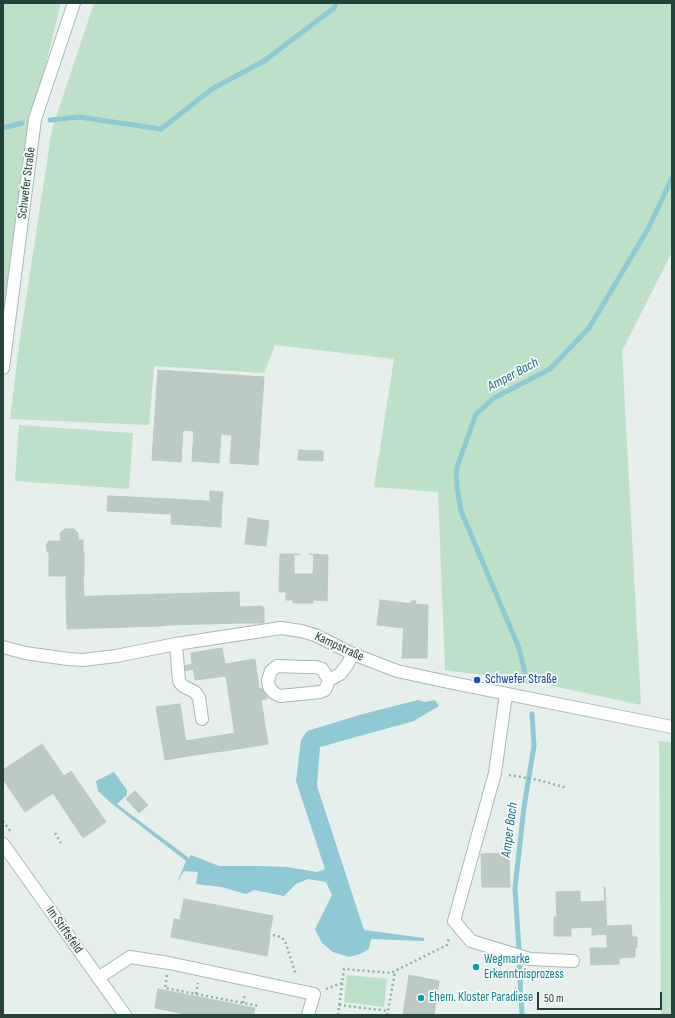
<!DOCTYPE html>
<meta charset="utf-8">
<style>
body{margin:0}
#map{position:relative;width:675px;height:1018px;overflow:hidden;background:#e6efeb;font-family:"Sofia Sans Condensed",sans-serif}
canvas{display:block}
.frame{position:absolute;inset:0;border:4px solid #24423a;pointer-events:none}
.scale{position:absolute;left:537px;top:992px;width:125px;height:18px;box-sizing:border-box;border:2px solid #24423a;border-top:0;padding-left:5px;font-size:12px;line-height:14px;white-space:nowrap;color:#24423a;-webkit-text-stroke:3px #f7fbf9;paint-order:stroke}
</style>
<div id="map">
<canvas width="675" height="1018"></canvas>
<div class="frame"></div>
<div class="scale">50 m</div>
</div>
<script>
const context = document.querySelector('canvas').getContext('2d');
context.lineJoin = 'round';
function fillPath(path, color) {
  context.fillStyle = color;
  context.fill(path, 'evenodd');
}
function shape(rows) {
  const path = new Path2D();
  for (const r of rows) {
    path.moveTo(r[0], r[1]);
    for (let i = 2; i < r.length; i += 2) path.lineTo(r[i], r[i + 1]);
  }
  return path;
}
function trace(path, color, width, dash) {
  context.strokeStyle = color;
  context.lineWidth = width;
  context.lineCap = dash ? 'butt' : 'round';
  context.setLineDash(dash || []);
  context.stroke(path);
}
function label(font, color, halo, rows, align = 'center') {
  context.font = font + ' "Sofia Sans Condensed",sans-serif';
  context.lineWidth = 3.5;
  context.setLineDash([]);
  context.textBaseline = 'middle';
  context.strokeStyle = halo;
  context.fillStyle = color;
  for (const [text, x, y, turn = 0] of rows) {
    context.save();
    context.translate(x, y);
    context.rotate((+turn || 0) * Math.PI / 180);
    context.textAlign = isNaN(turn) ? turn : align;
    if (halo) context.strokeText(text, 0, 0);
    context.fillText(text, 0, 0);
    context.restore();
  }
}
fillPath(shape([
 [3,3,61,3,32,120,26,134,3,328],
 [94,3,672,3,672,252,622,351,641,705,539,683,445,670,438,492,374,487,394,359,275,345,264,373,154,366,149,425,10,419,19,345,52,129],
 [19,425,133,433,129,489,15,481],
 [659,741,672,742,672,1015,661,1015],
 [347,975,387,979,384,1007,344,1002]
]), '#bfe0c8');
fillPath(shape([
 [418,700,425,702,435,700,439,706,414,721,320,747,317,786,364,930,424,938,424,941,371,939,369,949,360,954,349,957,333,952,322,943,315,929,332,895,326,882,308,879,296,884,284,896,254,890,246,894,221,887,196,884,198,872,184,871,177,883,186,861,111,803,98,791,96,781,114,772,127,790,127,795,117,804,189,858,191,855,219,866,260,866,287,867,317,872,325,869,296,781,301,740,307,731,363,714]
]), '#8ec9d4');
trace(shape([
 [50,120,79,117,161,129,212,89,264,61,334,8,336,3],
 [3,128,22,123],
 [527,681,519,648,461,511,457,486,456,470,476,414,494,398,550,369,589,328,648,229,672,178],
 [519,950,515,888,524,807,534,746,532,714],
 [519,963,522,1015]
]), '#8ec9d4', 5);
const building = shape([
 [158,370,264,377,258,465,230,463,232,435,221,434,219,463,192,461,194,431,183,430,181,462,152,460,158,370],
 [299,450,323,451,323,461,298,460,299,450],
 [210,491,223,492,222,502,210,501,210,491],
 [108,496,172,499,171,514,107,511,108,496],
 [172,499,222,502,221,527,171,524,172,499],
 [248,518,269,521,266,546,245,544,248,518],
 [65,529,74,529,78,533,78,540,83,540,83,553,84,553,84,576,49,576,49,554,47,551,46,545,49,541,61,541,60,533,65,529],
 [280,554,299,554,299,555,294,554,294,574,313,574,314,555,309,554,328,555,327,601,313,600,313,603,293,603,293,600,286,600,286,592,279,592,280,554],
 [83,576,84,596,66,597,66,577,83,576],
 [239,592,240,623,169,625,168,594,239,592],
 [159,594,168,594,169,625,160,626,159,594],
 [159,594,160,626,67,629,66,597,159,594],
 [380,600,405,603,404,628,377,625,380,600],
 [412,601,416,601,415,604,428,605,427,658,402,658,405,603,412,603,412,601],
 [261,606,264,608,264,623,240,623,240,607,261,606],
 [222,648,225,664,255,659,259,689,266,688,267,699,261,700,268,744,237,749,226,676,195,680,193,669,185,671,184,666,192,664,191,653,222,648],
 [180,704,188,756,165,760,156,707,180,704],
 [235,733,237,749,188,756,185,741,235,733],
 [42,744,64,776,71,771,106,822,83,838,53,793,25,812,3,779,3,770,42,744],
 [135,791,148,805,139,813,126,799,135,791],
 [509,853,510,887,482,887,481,854,509,853],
 [604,887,605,887,607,934,592,935,592,927,571,928,571,936,554,936,554,917,557,917,556,892,580,891,580,902,605,901,604,887],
 [184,899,273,916,269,937,180,919,184,899],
 [174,919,270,937,267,956,171,937,174,919],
 [631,925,632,937,637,937,637,948,635,948,635,957,619,958,619,964,591,965,590,948,607,948,607,926,631,925],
 [409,975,439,981,434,1015,436,1015,403,1015,409,975],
 [158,989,255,1008,253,1015,190,1015,155,1008,158,989]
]);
fillPath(building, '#bbcac4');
trace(building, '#b8c9c2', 1);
const minor = shape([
 [3,368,35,119,74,3],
 [176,644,179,681,181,684,183,686,195,692,199,698,202,719],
 [3,647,25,653,68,659,83,660,116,656,176,644,281,628,301,631,315,635,353,654,397,671,448,682,672,727],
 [329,680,325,690,320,692,280,696,274,693,269,687,268,680,271,671,277,666,304,667,316,667,322,669,329,680,340,674,347,665,353,654],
 [506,694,495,773,454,921,471,941,530,959,573,961],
 [3,844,125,1015],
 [98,978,130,957,169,963,314,994,308,1015]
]);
trace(minor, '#a8b8b2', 14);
trace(shape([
 [509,775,538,780,567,788],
 [3,821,11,832],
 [55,833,61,843],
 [273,935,281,937,285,941,296,975],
 [167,975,165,988,259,1006],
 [326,989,342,983],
 [196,994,198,983],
 [243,1003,245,994],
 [339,1005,388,1011,395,972],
 [338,1015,344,969,391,973,447,945,449,938],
 [387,1015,388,1011]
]), '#86b3a5', 2.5, [2, 3]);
trace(minor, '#fff', 12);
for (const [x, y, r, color] of [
 [477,680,4,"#1a4fb4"],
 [476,967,4,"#0f9aa8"],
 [421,998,4,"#0f9aa8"]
]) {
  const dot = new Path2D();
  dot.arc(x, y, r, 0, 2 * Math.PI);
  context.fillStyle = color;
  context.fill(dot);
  trace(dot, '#f7fbf9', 1.5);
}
label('13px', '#24423a', '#f7fbf9', [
 ["Schwefer Straße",27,183,-83],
 ["Kampstraße",339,647,25],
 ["Im Stiftsfeld",64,930,55]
]);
label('13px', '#164399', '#f7fbf9', [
 ["Schwefer Straße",485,680]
], 'left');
label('13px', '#0d838f', '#f7fbf9', [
 ["Wegmarke",484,960],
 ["Erkenntnisprozess",484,975],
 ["Ehem. Kloster Paradiese",429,998]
], 'left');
label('italic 14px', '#1c6f80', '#f7fbf9', [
 ["Amper Bach",513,375,-28],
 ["Amper Bach",510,830,-83]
]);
</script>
